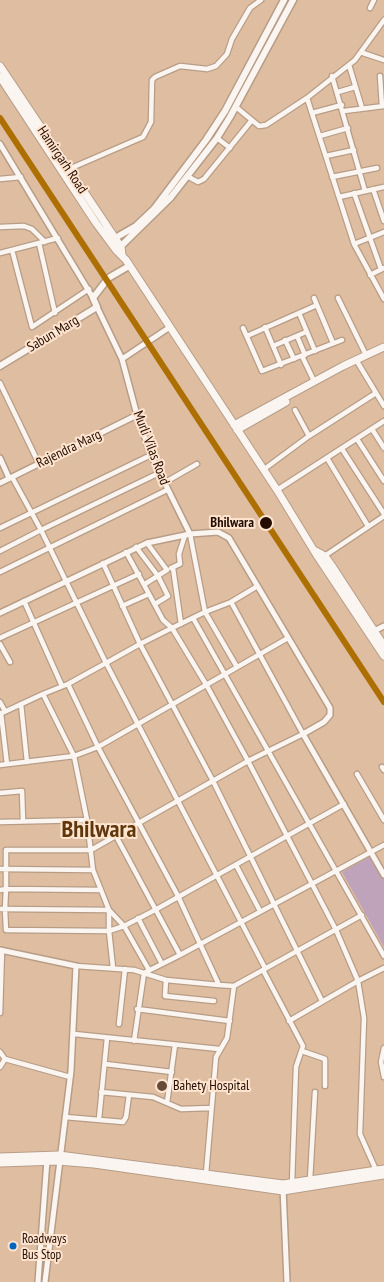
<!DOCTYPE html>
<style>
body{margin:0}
canvas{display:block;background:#dfbda1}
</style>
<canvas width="384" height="1282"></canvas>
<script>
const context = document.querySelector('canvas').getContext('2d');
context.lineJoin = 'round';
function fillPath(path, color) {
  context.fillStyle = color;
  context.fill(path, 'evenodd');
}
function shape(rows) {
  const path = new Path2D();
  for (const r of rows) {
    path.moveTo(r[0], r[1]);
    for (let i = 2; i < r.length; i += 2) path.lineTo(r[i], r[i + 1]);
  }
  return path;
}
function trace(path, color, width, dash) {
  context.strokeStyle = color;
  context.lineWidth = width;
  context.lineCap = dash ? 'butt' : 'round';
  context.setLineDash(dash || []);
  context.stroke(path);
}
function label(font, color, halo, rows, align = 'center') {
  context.font = font + ' "PT Sans Narrow",sans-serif';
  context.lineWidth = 4;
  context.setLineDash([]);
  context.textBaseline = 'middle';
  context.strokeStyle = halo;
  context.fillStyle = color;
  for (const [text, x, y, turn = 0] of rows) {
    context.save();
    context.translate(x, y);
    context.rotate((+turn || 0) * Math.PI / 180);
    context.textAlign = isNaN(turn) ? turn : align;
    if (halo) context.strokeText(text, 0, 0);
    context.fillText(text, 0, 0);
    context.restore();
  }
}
fillPath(shape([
 [371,856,384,878,384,947,342,872]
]), '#bfa3ba');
const minor = shape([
 [370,8,374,0],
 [363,53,384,60],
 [349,65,362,108],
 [332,76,365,191],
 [380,76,382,106],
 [338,92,355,87],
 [307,98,354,244,384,299],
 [236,107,259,126,266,125,307,98,355,60,384,20],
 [344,111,384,106],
 [312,113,342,105],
 [320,136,348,128],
 [217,138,230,148],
 [326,156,354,150],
 [69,169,143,137,151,122,152,80,155,77,180,66,207,69,216,66,227,54,232,39,250,8,261,0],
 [187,176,198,182,204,179,252,120],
 [332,177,377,168],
 [0,179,21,177],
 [373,189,384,221],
 [354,193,381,269],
 [339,197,384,187],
 [0,227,24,226,32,229,45,242],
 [39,243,55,313],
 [354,244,384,232],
 [12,250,32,327,89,289],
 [0,253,58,238],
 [370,275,384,268],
 [314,298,333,343],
 [338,298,366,355],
 [299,313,315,351],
 [265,327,281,365],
 [243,328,262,371,342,340],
 [247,336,317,305],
 [297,336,305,355],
 [285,340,294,359],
 [273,346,306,332],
 [302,356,314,381],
 [358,363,384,406],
 [0,383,39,464],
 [372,429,384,448],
 [309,436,376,393],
 [357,439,384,481],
 [342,449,384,514],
 [327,458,368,526],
 [263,470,309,436,295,410],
 [12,477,41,530,159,473],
 [164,483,197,464],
 [277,490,384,421],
 [0,528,151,455],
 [190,534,205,612,237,667],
 [136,547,158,576,168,596,155,604],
 [0,551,41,530,106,663,140,644,103,563],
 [126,552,149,594],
 [323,557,384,516],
 [171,568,180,564,179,554,185,535],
 [173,568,181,624],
 [0,572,167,490],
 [145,584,167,570,147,543],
 [24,601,62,686],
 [231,602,256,587],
 [193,618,384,956],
 [0,638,139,574],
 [0,644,10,662],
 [68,684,43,694,74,756,87,820,93,870,101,890],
 [0,702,5,711],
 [21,704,27,762],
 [1,713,7,764],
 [0,714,43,694],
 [0,765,74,756,98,747,288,638],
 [382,767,384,770],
 [357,774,384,820],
 [0,793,22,791,23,821],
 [0,822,87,820],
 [116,836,180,955],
 [236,865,260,911],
 [0,869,93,870],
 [0,890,6,889,101,890,109,910,109,931,6,930,5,909,6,889,6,850,91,850,248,761,303,734,231,602,205,612,172,628,163,620,149,594,122,606],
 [0,909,109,910,124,926,149,970],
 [138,918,162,964],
 [76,966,134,970,166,980,219,985,178,896,98,747,68,684,106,663,265,968],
 [113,968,109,931,124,926,155,910,344,804],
 [263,970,303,1046,296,1067,292,1183],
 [166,980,165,996,214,1001],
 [219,985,234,986,362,915],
 [322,1001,213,781,140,644,172,628,207,686,248,761,336,930,358,981,364,1018,360,1134,376,1170],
 [137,1009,230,1021],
 [0,1013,2,950],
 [289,1021,358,981,384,968],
 [119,1024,125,969],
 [74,1034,219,1049],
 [134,1041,144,973,180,955,384,845],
 [384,1048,381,1062,384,1077],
 [302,1051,325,1059,325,1086],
 [0,1052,5,1059,0,1067],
 [5,1059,70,1077],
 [105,1064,172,1072],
 [101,1092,153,1097,181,1109,211,1108],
 [167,1103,175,1045],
 [65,1117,123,1122,126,1117,129,1095],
 [99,1119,107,1038],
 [206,1174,216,1057,227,1038,234,986],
 [310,1180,315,1092]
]);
const tertiary = shape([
 [0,144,93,298],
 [97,307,122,359,137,415,151,455,190,534],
 [122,359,170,327],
 [0,458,9,478],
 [0,483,137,415],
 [0,613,147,543,190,534,218,532,229,538,330,708,330,715,324,722,303,734,384,875],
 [372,632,384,626],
 [0,950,76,966,71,1071,45,1282],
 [283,1188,287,1282],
 [38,1282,47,1160]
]);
const secondary = shape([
 [110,241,136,226,154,209,206,140,225,111,284,0],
 [118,249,171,197,217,138,230,117,293,0],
 [110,277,129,266],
 [0,366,97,307,93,298,106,281]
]);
const primary = shape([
 [0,66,121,247,122,255],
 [0,77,96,223,116,250,126,260,277,490,316,554,384,656],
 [234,425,343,366,384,347],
 [237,430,286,402],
 [314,550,325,556,332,566,384,646],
 [0,1157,59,1155,283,1184,384,1169],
 [0,1163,58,1161,94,1164,283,1191,384,1175]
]);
const trunk = shape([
 [176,1176,177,1170]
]);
trace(minor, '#b79d86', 7);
trace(tertiary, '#b79d86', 8);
trace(secondary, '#b79d86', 9);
trace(primary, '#b79d86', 9);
trace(trunk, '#b79d86', 9);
trace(minor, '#faf5f1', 4.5);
trace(tertiary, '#faf5f1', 5);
trace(secondary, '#faf5f1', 6);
trace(primary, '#faf5f1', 7);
trace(trunk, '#faf5f1', 7);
trace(shape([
 [0,118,384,702]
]), '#ad7000', 6);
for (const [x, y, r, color] of [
 [266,523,7,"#230d00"],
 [162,1086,6,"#654b38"],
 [13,1246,4.5,"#0065bd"]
]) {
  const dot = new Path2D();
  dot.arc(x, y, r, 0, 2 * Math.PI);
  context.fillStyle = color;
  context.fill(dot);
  trace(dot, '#ffe5d0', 2);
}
label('13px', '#230d00', '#ffe5d0', [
 ["Roadways",22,1239],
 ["Bus Stop",22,1255]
], 'left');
label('14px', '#230d00', '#ffe5d0', [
 ["Hamirgarh Road",62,160,56],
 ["Sabun Marg",53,334,-31],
 ["Murli Vilas Road",151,448,69],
 ["Rajendra Marg",69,449,-26]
]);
label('bold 14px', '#230d00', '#ffe5d0', [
 ["Bhilwara",254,523]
], 'right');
label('14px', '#230d00', '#ffe5d0', [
 ["Bahety Hospital",173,1086]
], 'left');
label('bold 24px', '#60360c', '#ffe5d0', [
 ["Bhilwara",99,830]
]);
</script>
